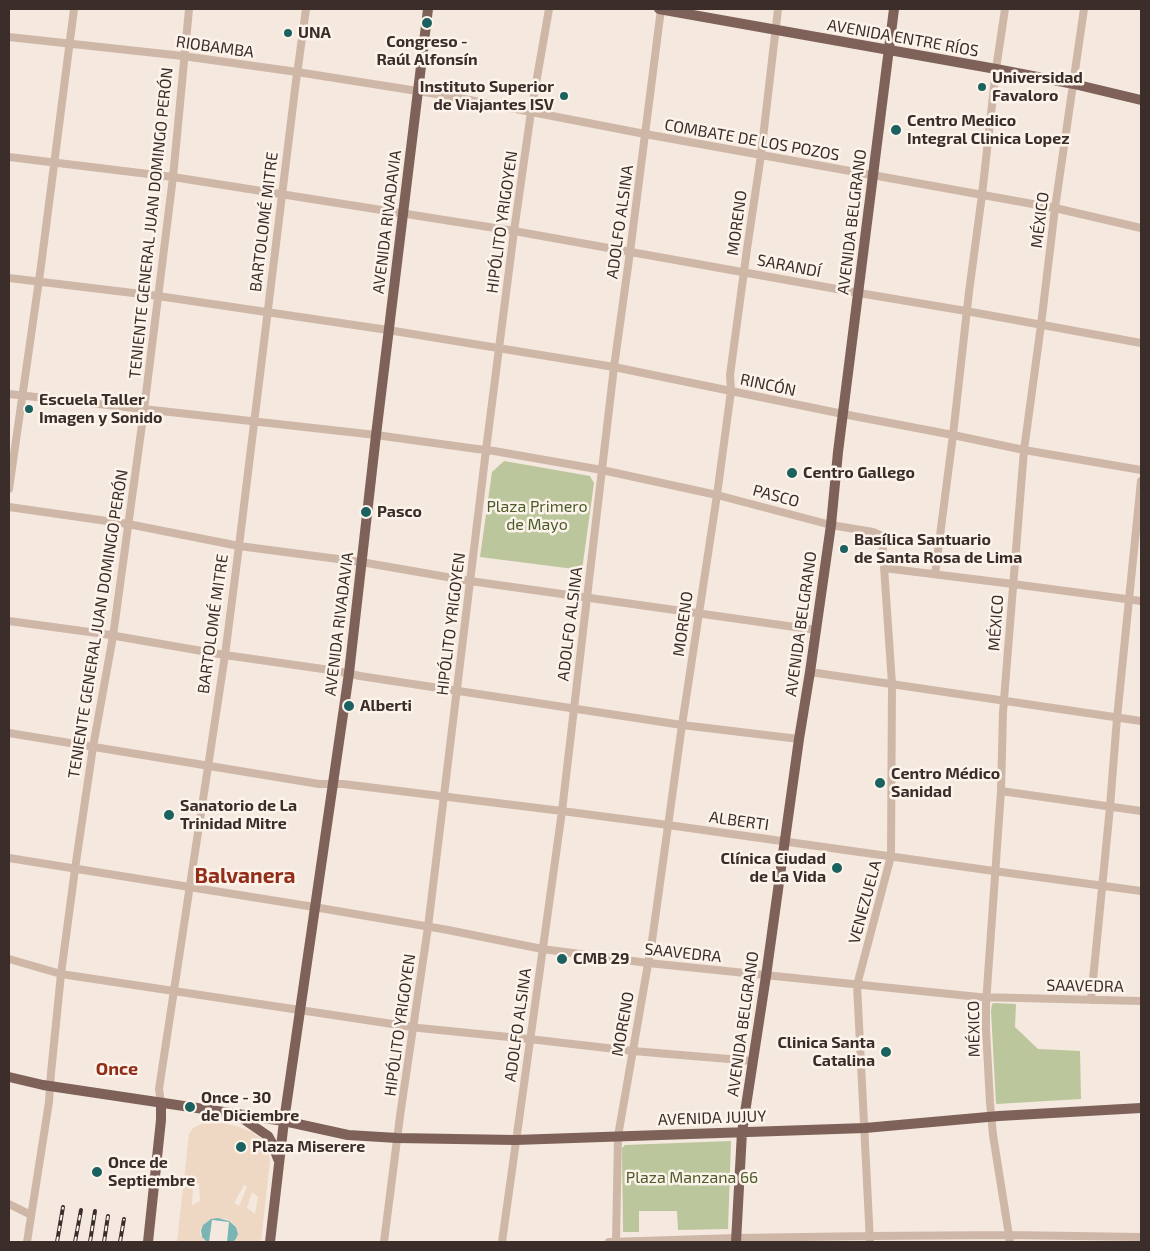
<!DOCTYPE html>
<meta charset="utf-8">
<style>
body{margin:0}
#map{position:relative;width:1150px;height:1251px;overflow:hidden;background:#f5e8de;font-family:"Exo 2",sans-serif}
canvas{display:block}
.frame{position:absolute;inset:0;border:10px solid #3b2d29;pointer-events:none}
</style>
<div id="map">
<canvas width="1150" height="1251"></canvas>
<div class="frame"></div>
</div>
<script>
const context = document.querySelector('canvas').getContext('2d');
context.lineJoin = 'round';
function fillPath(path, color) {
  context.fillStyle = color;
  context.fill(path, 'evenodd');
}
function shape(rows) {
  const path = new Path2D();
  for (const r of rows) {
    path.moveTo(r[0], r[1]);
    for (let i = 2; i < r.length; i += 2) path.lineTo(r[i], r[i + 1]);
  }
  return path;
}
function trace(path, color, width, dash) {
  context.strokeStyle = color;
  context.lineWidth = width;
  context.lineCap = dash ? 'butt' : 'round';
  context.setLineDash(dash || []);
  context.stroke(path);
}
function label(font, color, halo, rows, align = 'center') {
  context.font = font + ' "Exo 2",sans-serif';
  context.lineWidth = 5;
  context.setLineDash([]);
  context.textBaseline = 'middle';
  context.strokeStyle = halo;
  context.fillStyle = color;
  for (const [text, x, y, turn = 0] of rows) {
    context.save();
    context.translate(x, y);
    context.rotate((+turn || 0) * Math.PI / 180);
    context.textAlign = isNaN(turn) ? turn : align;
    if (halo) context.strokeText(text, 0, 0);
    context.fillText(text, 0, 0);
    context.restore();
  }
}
fillPath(shape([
 [504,461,590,476,591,478,594,483,582,570,480,557,492,472],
 [994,1003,1016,1004,1015,1027,1038,1049,1080,1051,1081,1099,996,1104,991,1011,992,1004],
 [731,1141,728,1229,678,1230,677,1211,639,1211,639,1232,623,1232,622,1148,625,1145]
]), '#bbc69c');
fillPath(shape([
 [203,1123,224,1123,239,1127,252,1132,261,1139,267,1146,270,1160,261,1242,235,1242,237,1239,238,1234,236,1226,227,1219,217,1218,209,1220,201,1227,200,1235,206,1242,177,1242,189,1134,193,1128],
 [199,1183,200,1201,192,1205,193,1186],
 [244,1185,247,1187,239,1206,234,1203],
 [252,1192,258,1197,255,1214,247,1208]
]), '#eed8c3');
fillPath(shape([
 [218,1218,229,1221,236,1227,238,1234,236,1239,233,1242,227,1242,229,1222,212,1220,209,1242,207,1242,202,1237,201,1230,203,1225,211,1219]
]), '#7ab5b3');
trace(shape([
 [9,37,183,56,297,72,449,96,645,134,1055,208,1141,228],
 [9,157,173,177,514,231,859,293,966,311,1141,343],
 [9,278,158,296,388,330,614,367,843,414,953,435,1024,450,1141,470],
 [9,394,376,435,477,449,494,451,602,470,717,495,831,525,873,532,880,535,882,537,892,684,891,856,857,985,870,1242],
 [9,489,41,266,74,9],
 [9,507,128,524,239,546,361,562,470,581,816,630],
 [884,568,1013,584,1141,601],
 [935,574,953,435,969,292,982,195,996,69,1005,9],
 [9,621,104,634,225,655,337,671,360,676,682,725,799,739],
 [810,672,1141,721],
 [9,733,319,784,343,784,562,811,668,825,994,871,1141,891],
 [1001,791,1141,811],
 [9,858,314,907,448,930,542,949,648,963,979,997,1141,1001],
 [9,959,61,974,419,1028,529,1039,633,1051,753,1061],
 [1091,1000,1110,807,1117,718,1141,481],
 [161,1103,159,1089,225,655,239,546,295,89,306,9],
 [9,1204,31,1215],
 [27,1242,49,1102,51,1073,61,974,75,869,93,747,113,636,144,410,173,177,189,9],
 [384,1242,400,1116,428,927,486,450,514,231,531,112,549,9],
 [502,1242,562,811,614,367,630,252,661,9],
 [609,1242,736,1238,870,1236,1008,1235,1141,1237],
 [616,1242,618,1136,652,941,682,725,717,495,731,391,730,375,747,249,761,155,778,9],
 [1010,1242,993,1135,990,1103,986,1029,986,1003,1001,791,1003,712,1024,450,1041,325,1055,208,1084,9]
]), '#cfb7a8', 8);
trace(shape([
 [659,9,996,69,1074,84,1141,100],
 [9,1077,43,1085,284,1121,348,1135,397,1138,515,1140,865,1128,999,1116,1141,1108],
 [239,1116,268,1136,272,1143,278,1159],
 [148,1242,161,1120,161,1103],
 [270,1242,284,1121,349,673,376,435,428,9],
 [736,1242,742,1132,766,976,799,739,810,672,831,525,838,452,894,9]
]), '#7e6259', 10);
const rail = shape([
 [57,1242,63,1207],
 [75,1242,81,1210],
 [90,1242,95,1211],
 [104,1242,108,1216],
 [120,1242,124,1219]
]);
trace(rail, '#3b2d29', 4);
trace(rail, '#fcf3eb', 2, [5.5]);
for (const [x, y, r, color] of [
 [427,23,6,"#1a6160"],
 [288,33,5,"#1a6160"],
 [982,87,5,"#1a6160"],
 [564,96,5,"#1a6160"],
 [896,130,6,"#1a6160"],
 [29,409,5,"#1a6160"],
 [792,473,6,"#1a6160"],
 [366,512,6,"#1a6160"],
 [844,549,5,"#1a6160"],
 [349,706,6,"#1a6160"],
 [880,783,6,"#1a6160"],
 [169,815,6,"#1a6160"],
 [837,868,6,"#1a6160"],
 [562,959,6,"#1a6160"],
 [886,1052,6,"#1a6160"],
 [190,1107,6,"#1a6160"],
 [241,1147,6,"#1a6160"],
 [97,1172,6,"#1a6160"]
]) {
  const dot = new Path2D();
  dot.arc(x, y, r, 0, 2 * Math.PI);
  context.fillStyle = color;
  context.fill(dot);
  trace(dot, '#fcf3eb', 2);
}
label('bold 16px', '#3b2d29', '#fcf3eb', [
 ["UNA",298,33],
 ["Congreso -",427,42,"center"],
 ["Raúl Alfonsín",427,60,"center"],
 ["Universidad",992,78],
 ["Favaloro",992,96],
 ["Instituto Superior",554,87,"right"],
 ["de Viajantes ISV",554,105,"right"],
 ["Centro Medico",907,121],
 ["Integral Clinica Lopez",907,139],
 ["Escuela Taller",39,400],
 ["Imagen y Sonido",39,418],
 ["Centro Gallego",803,473],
 ["Pasco",377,512],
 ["Basílica Santuario",854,540],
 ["de Santa Rosa de Lima",854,558],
 ["Alberti",360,706],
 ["Centro Médico",891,774],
 ["Sanidad",891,792],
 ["Sanatorio de La",180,806],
 ["Trinidad Mitre",180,824],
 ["Clínica Ciudad",826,859,"right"],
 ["de La Vida",826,877,"right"],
 ["CMB 29",573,959],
 ["Clinica Santa",875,1043,"right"],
 ["Catalina",875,1061,"right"],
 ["Once - 30",201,1098],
 ["de Diciembre",201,1116],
 ["Plaza Miserere",252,1147],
 ["Once de",108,1163],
 ["Septiembre",108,1181]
], 'left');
label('16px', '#3b2d29', '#fcf3eb', [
 ["AVENIDA ENTRE RÍOS",903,38,10],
 ["RIOBAMBA",215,47,8],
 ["COMBATE DE LOS POZOS",752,140,10],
 ["MÉXICO",1040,220,-83],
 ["BARTOLOMÉ MITRE",264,222,-83],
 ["AVENIDA RIVADAVIA",387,222,-83],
 ["HIPÓLITO YRIGOYEN",502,222,-82],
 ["ADOLFO ALSINA",620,222,-82],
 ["AVENIDA BELGRANO",852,222,-83],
 ["TENIENTE GENERAL JUAN DOMINGO PERÓN",151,223,-84],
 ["MORENO",737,223,-82],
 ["SARANDÍ",789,266,11],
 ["RINCÓN",768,385,12],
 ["PASCO",776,496,15],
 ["MÉXICO",996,623,-86],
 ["TENIENTE GENERAL JUAN DOMINGO PERÓN",98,624,-81],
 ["BARTOLOMÉ MITRE",213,624,-82],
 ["AVENIDA RIVADAVIA",339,624,-83],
 ["HIPÓLITO YRIGOYEN",451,624,-83],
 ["ADOLFO ALSINA",570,624,-83],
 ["MORENO",683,624,-82],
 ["AVENIDA BELGRANO",801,624,-82],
 ["ALBERTI",739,821,8],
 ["VENEZUELA",865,902,-75],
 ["SAAVEDRA",683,953,6],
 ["SAAVEDRA",1085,986,1],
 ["MORENO",623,1024,-80],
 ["AVENIDA BELGRANO",743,1024,-82],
 ["HIPÓLITO YRIGOYEN",400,1025,-82],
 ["ADOLFO ALSINA",518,1025,-82],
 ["MÉXICO",974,1029,-91],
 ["AVENIDA JUJUY",712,1118,-2]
]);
label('16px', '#4d5c2a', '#fcf3eb', [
 ["Plaza Primero",537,507],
 ["de Mayo",537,525],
 ["Plaza Manzana 66",692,1178]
]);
label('bold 18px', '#922d19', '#fcf3eb', [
 ["Once",117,1069]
]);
label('bold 21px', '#922d19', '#fcf3eb', [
 ["Balvanera",245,876]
]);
</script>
